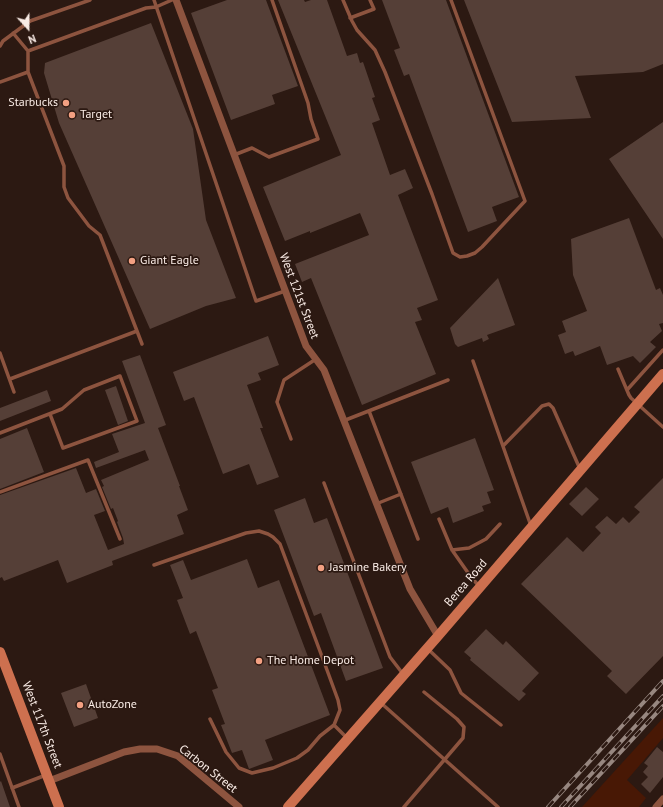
<!DOCTYPE html>
<style>
body{margin:0}
#map{position:relative;width:663px;height:807px;overflow:hidden;background:#2c1912;font-family:"PT Sans",sans-serif}
canvas{display:block}
.north{position:absolute;left:8px;top:8px;width:40px;height:40px;-webkit-text-stroke:3px #2c1912;paint-order:stroke;rotate:159deg;font-size:11px;font-weight:700;line-height:16px;text-align:center;color:#faece6}
.north::after{content:'';display:block;margin:auto;width:14px;height:18px;background:#faece6;clip-path:polygon(50% 0,100% 100%,50% 72%,0 100%)}
</style>
<div id="map">
<canvas width="663" height="807"></canvas>
<div class="north">N</div>
</div>
<script>
const context = document.querySelector('canvas').getContext('2d');
context.lineJoin = 'round';
function fillPath(path, color) {
  context.fillStyle = color;
  context.fill(path, 'evenodd');
}
function shape(rows) {
  const path = new Path2D();
  for (const r of rows) {
    path.moveTo(r[0], r[1]);
    for (let i = 2; i < r.length; i += 2) path.lineTo(r[i], r[i + 1]);
  }
  return path;
}
function trace(path, color, width, dash) {
  context.strokeStyle = color;
  context.lineWidth = width;
  context.lineCap = dash ? 'butt' : 'round';
  context.setLineDash(dash || []);
  context.stroke(path);
}
function label(font, color, halo, rows, align = 'center') {
  context.font = font + ' "PT Sans",sans-serif';
  context.lineWidth = 3.5;
  context.setLineDash([]);
  context.textBaseline = 'middle';
  context.strokeStyle = halo;
  context.fillStyle = color;
  for (const [text, x, y, turn = 0] of rows) {
    context.save();
    context.translate(x, y);
    context.rotate((+turn || 0) * Math.PI / 180);
    context.textAlign = isNaN(turn) ? turn : align;
    if (halo) context.strokeText(text, 0, 0);
    context.fillText(text, 0, 0);
    context.restore();
  }
}
fillPath(shape([
 [663,718,663,738,627,780,646,798,639,807,582,807]
]), '#481805');
fillPath(shape([
 [227,0,266,0,298,86,272,95,275,104,231,120,191,13],
 [278,0,304,0,305,2,311,0,327,0,347,56,357,53,360,63,363,62,375,97,372,98,380,120,372,123,390,175,405,169,413,188,398,195,438,300,417,308,422,320,415,322,436,374,362,405,311,278,302,282,295,264,369,235,360,213,310,233,310,231,285,241,263,187,341,155],
 [382,0,446,0,519,197,492,207,497,221,468,232,409,74,404,76,394,50,400,48],
 [464,0,663,0,663,64,643,72,575,76,591,118,512,122],
 [151,23,193,129,206,220,236,298,206,306,150,329,59,123,44,73,45,63],
 [663,122,663,239,609,159],
 [629,218,656,290,660,288,663,295,663,323,659,324,662,331,650,342,656,347,640,363,633,356,607,365,600,346,575,356,573,351,565,354,558,335,566,332,562,321,587,311,573,275,571,239],
 [498,278,515,325,487,335,489,339,483,342,482,338,458,347,455,344,450,328],
 [268,336,279,365,258,373,261,380,247,385,263,428,260,428,279,477,257,485,249,464,223,474,194,397,184,401,173,372],
 [140,355,166,425,158,428,180,486,179,486,188,510,177,515,184,534,112,561,113,565,67,583,58,560,4,581,2,577,0,578,0,495,76,468,86,493,96,489,105,511,94,515,108,550,124,544,123,538,117,522,118,521,113,508,111,509,102,487,104,486,101,480,149,460,145,450,96,468,94,462,119,452,112,434,145,423,122,361],
 [116,386,128,421,118,425,105,390],
 [47,390,51,401,0,421,0,408],
 [27,428,44,472,0,489,0,439],
 [475,438,494,490,487,492,491,503,482,506,484,511,453,523,448,507,431,514,411,462],
 [663,478,663,656,626,694,607,676,612,671,521,584,567,537,583,552,601,533,595,527,607,516,616,524,623,517,629,523,640,512,634,507],
 [586,487,599,499,582,516,569,504],
 [305,498,314,523,327,518,383,668,346,681,321,613,314,616,274,510],
 [247,559,258,588,279,580,330,715,265,740,273,760,249,769,242,750,232,753,221,725,225,724,212,690,218,688,196,631,190,634,177,600,183,598,170,565,183,560,191,580],
 [486,629,503,645,506,641,539,673,522,691,526,694,519,701,470,660,471,658,464,652],
 [86,684,98,718,74,727,61,693],
 [657,747,663,752,663,777,650,793,641,784,648,777,643,772,648,766,644,763],
 [1,781,10,807,0,807,0,782]
]), '#553f37');
trace(shape([
 [154,0,256,301,285,291],
 [343,0,352,21,357,30,375,50,385,72,432,194,453,253,460,257,467,256,475,253,482,247,525,201,451,0],
 [350,18,374,9,370,0],
 [13,33,28,51],
 [0,46,3,41,30,21,90,0],
 [28,72,28,51,146,8,156,7,172,0],
 [0,82,28,72,64,166,64,187,68,198,89,226,100,235,142,344],
 [234,155,252,148,269,157,318,139,311,119,308,103,272,0],
 [0,353,14,392],
 [473,361,531,526],
 [618,369,629,395,631,398,663,427],
 [10,379,137,331],
 [627,390,663,350],
 [369,411,418,539],
 [343,421,448,380],
 [0,433,62,409,84,390,120,376,137,421,63,448,50,414],
 [291,439,277,402,284,380,316,359],
 [503,446,542,406,549,404,553,408,580,469],
 [324,483,390,657,403,674],
 [0,492,88,460,120,539],
 [376,504,401,494],
 [439,519,452,550,471,577,479,586],
 [452,550,469,548,486,539,500,524],
 [154,565,246,533,259,531,268,534,273,537,280,544,327,670,338,700,340,710,334,725],
 [428,649,450,670,461,693,501,725],
 [381,703,498,807],
 [210,719,226,752,239,768,252,773,273,768,297,758,308,750,320,736,334,725,347,738],
 [0,754,19,807],
 [12,788,46,775],
 [404,807,463,738,464,727,457,719,424,692]
]), '#8d543f', 3.5);
trace(shape([
 [176,0,306,346,324,370,410,589,438,636],
 [49,781,124,752,140,749,157,749,178,756,239,807],
 [656,807,663,799]
]), '#8d543f', 7);
trace(shape([
 [0,652,59,807],
 [288,807,438,636,663,374]
]), '#cd704f', 10);
const rail = shape([
 [548,807,663,681],
 [561,807,663,696],
 [570,807,663,706]
]);
trace(rail, '#978780', 4);
trace(rail, '#2c1912', 2.5, [8]);
for (const [x, y, r, color] of [
 [66,103,4,"#f3a082"],
 [72,115,4,"#f3a082"],
 [132,261,4,"#f3a082"],
 [321,568,4,"#f3a082"],
 [259,661,4,"#f3a082"],
 [80,705,4,"#f3a082"]
]) {
  const dot = new Path2D();
  dot.arc(x, y, r, 0, 2 * Math.PI);
  context.fillStyle = color;
  context.fill(dot);
  trace(dot, '#2c1912', 1.5);
}
label('12px', '#faece6', '#2c1912', [
 ["Starbucks",58,103,"right"],
 ["Target",80,115],
 ["Giant Eagle",140,261],
 ["Jasmine Bakery",329,568],
 ["The Home Depot",267,661],
 ["AutoZone",88,705]
], 'left');
label('12px', '#faece6', '#2c1912', [
 ["West 121st Street",299,296,69],
 ["Berea Road",466,583,-49],
 ["West 117th Street",42,725,69],
 ["Carbon Street",208,769,38]
]);
</script>
